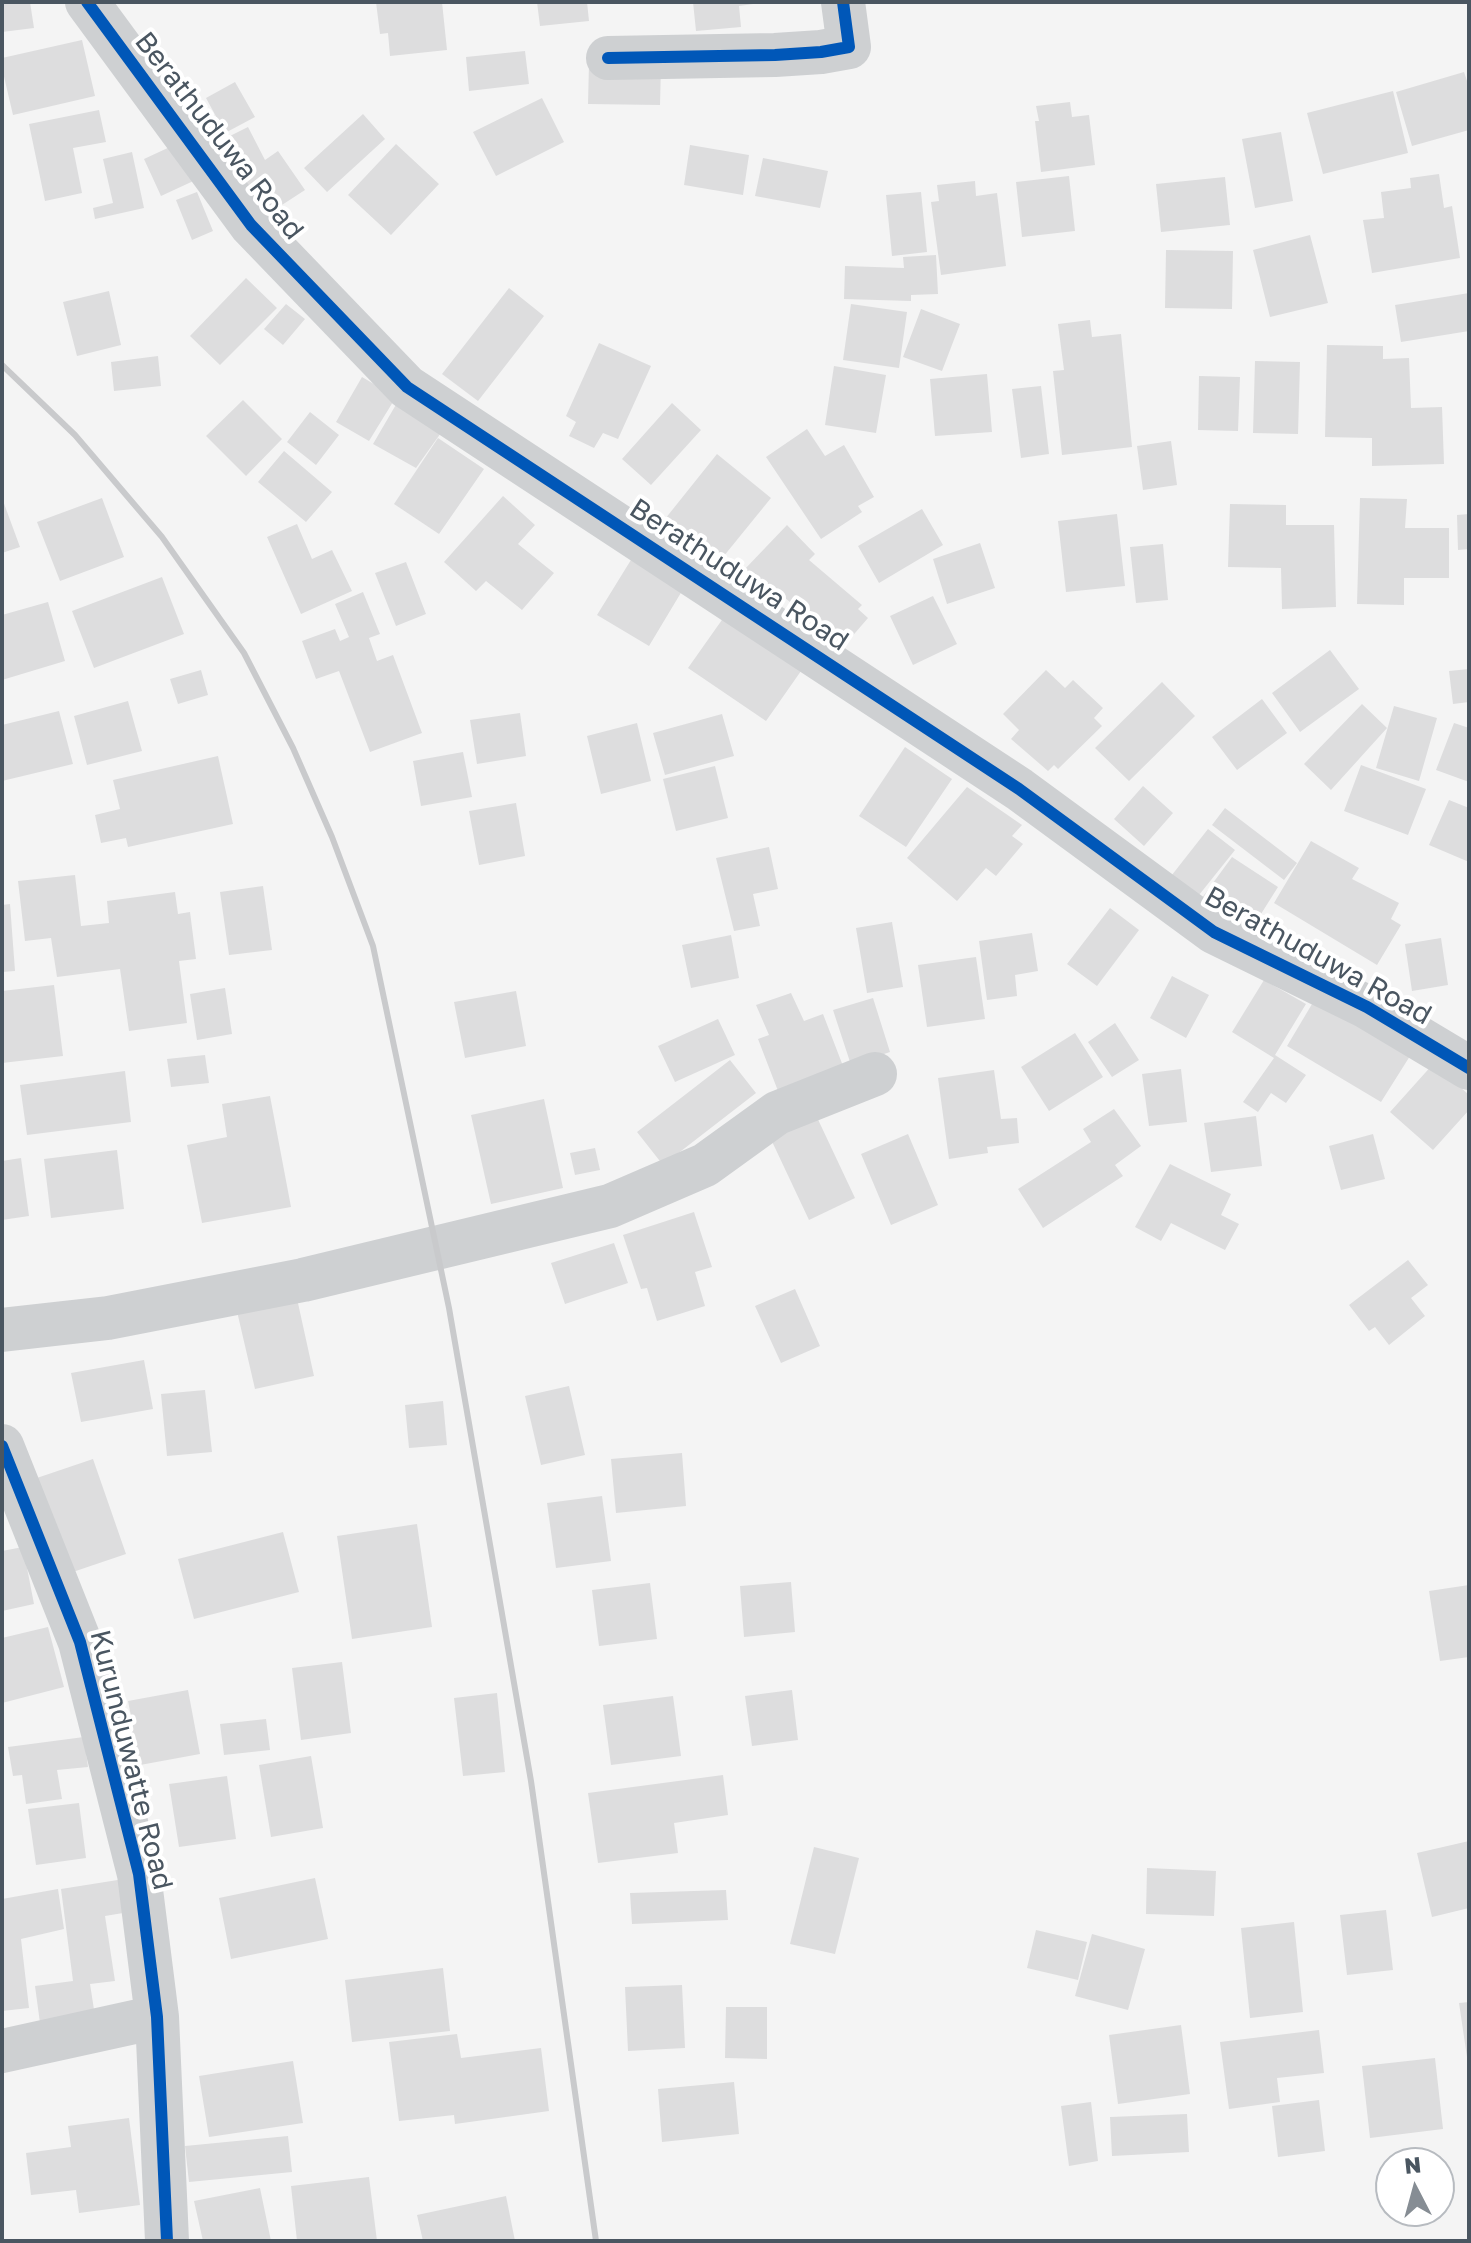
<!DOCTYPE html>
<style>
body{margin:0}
#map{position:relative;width:1471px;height:2243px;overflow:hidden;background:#f4f4f4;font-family:"Golos Text",sans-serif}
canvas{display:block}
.frame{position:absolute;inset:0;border:4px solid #4a5661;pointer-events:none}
.north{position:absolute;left:1375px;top:2147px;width:80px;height:80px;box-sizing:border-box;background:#fff;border:2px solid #b7bbc0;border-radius:50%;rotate:354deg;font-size:22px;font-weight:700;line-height:32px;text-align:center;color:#4a5661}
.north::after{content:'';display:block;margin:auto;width:28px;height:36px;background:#868d94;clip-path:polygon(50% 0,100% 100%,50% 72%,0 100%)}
</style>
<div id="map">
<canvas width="1471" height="2243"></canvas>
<div class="frame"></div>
<div class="north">N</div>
</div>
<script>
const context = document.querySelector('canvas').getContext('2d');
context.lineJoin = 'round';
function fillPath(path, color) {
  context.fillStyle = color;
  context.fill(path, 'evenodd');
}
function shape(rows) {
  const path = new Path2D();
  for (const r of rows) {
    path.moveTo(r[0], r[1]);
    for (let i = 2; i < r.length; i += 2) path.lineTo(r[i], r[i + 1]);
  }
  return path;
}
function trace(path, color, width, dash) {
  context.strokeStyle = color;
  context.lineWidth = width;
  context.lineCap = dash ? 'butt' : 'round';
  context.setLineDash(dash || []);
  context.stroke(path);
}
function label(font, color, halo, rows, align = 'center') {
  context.font = font + ' "Golos Text",sans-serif';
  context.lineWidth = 8;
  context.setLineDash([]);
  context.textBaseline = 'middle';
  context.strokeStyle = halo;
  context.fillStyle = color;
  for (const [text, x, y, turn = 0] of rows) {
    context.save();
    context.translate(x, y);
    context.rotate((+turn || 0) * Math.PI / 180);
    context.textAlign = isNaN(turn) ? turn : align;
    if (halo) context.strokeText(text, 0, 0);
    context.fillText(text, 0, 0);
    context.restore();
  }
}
fillPath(shape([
 [2,2,30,2,34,28,2,32],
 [376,2,442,2,447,50,390,56,388,33,380,34],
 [537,2,587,2,589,21,540,26],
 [693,2,753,2,753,4,739,6,741,27,696,31],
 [82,40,95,96,13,115,2,68,2,58],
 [525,51,529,84,469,91,466,57],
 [589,64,661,65,660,105,588,104],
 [1464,72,1469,87,1469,130,1412,146,1396,92],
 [235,82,255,117,225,133,206,98],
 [1393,91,1408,153,1323,174,1307,113],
 [542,98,564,142,496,176,473,132],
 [1070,102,1072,117,1089,115,1095,165,1041,172,1035,121,1039,121,1036,106],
 [99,110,106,142,73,148,82,193,45,201,29,124],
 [363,114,385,139,327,192,304,168],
 [248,127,265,160,278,151,305,190,268,214,245,183,224,139],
 [1281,132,1293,201,1255,208,1242,139],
 [185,140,202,177,161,196,144,159],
 [396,144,439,184,391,235,348,195],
 [690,145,749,155,743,195,684,185],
 [132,152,144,208,95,219,93,208,113,203,103,159],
 [763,158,828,171,820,208,755,196],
 [1439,174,1444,208,1452,206,1460,258,1372,273,1363,220,1384,218,1381,192,1411,188,1410,178],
 [1069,176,1075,231,1022,237,1016,182],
 [1225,177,1230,225,1161,232,1156,184],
 [975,181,976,196,997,193,1006,266,941,275,931,202,939,201,937,185],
 [197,192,213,231,192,240,176,200],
 [921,192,927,252,892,256,886,195],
 [1310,235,1328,303,1270,317,1253,250],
 [1166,250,1233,251,1232,309,1165,308],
 [936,255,938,294,911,295,911,301,844,299,845,266,904,268,903,257],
 [246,278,277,308,220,365,190,336],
 [509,288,544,316,478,401,442,374],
 [109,291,121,345,77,356,63,302],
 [1469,293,1469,331,1401,342,1395,305],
 [286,304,305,319,283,345,264,329],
 [851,304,907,312,899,368,843,360],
 [921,309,960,324,942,371,903,357],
 [1090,320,1092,337,1121,334,1132,447,1062,455,1053,371,1064,370,1058,324],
 [599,343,651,366,618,439,603,433,594,448,569,436,576,422,566,416],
 [1327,345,1383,346,1383,359,1409,358,1411,408,1442,407,1444,464,1372,466,1372,438,1325,437],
 [158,356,161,386,114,391,111,362],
 [1255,361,1300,362,1298,434,1253,433],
 [834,366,886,375,876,433,825,425],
 [987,374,992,432,935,436,930,379],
 [1199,376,1240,377,1238,431,1198,430],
 [362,377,396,397,369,441,336,422],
 [1041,386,1049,454,1021,458,1012,389],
 [401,396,448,423,416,468,373,444],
 [243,400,282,439,246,476,206,436],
 [672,403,701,430,651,485,622,459],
 [310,412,339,435,316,465,287,442],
 [807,429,825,456,844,445,874,497,858,506,862,512,821,539,766,457],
 [438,438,484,469,439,534,394,504],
 [1171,441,1177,485,1143,490,1137,446],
 [284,451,332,492,306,522,258,482],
 [717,454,771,498,719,562,665,519],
 [503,496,535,525,518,544,554,573,522,610,486,581,476,591,444,562],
 [2,498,20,547,2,553],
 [102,498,124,557,60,581,37,522],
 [1360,498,1407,499,1405,528,1449,528,1449,578,1404,578,1404,605,1357,604],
 [1230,504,1286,505,1286,525,1334,525,1336,607,1282,609,1281,568,1228,567],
 [922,509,943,545,879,583,858,546],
 [1117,514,1125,586,1066,592,1058,521],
 [1469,514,1469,549,1458,550,1457,515],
 [297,524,312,559,332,550,352,591,301,614,267,537],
 [787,525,815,554,809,560,862,605,858,609,868,618,849,640,839,631,833,638,778,592,773,596,744,570],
 [980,543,995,588,947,604,933,559],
 [1163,544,1168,600,1136,603,1130,547],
 [634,555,685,586,649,646,597,615],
 [406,562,426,614,396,626,375,573],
 [162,577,184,634,94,668,72,611],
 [363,592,380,634,369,638,377,661,393,655,422,733,370,752,339,671,316,679,302,641,335,629,340,641,349,637,335,604],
 [933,596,957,644,913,665,890,616],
 [48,602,65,661,2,680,2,615],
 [724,617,801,671,766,721,688,668],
 [1330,650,1359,689,1300,732,1272,693],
 [1469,669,1469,702,1453,704,1449,671],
 [201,670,208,695,178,704,170,679],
 [1046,670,1065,688,1073,680,1103,708,1094,718,1102,726,1058,769,1054,765,1048,771,1011,739,1019,730,1003,714],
 [1162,682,1195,716,1129,781,1095,748],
 [1262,699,1287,733,1237,770,1212,737],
 [128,701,142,751,87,765,74,716],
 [1362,704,1387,728,1331,790,1304,764],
 [1394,706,1437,718,1419,781,1376,768],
 [59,711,73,764,2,781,2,725],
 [520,713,526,756,477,764,470,720],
 [722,714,734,756,665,775,653,733],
 [637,723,651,781,601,794,587,736],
 [1454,723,1469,728,1469,782,1436,770],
 [905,747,952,779,906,847,859,816],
 [463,752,472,797,421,806,413,761],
 [218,756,233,824,128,847,126,838,101,843,95,815,120,809,113,780],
 [1361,765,1426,789,1408,835,1344,811],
 [715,766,728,818,676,831,663,779],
 [1143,786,1173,813,1144,846,1114,819],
 [967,787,1022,825,1012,836,1023,844,996,876,986,868,957,901,907,858],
 [1449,800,1469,808,1469,862,1429,845],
 [516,803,525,856,479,865,469,811],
 [1225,808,1297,863,1284,880,1212,825],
 [1208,829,1235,850,1195,900,1168,880],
 [1311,841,1359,868,1352,879,1399,903,1391,919,1401,925,1377,965,1274,903],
 [769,847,778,889,753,894,760,926,734,931,716,858],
 [1232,857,1278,887,1249,933,1199,902],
 [75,875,81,926,109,923,107,901,175,892,178,914,190,912,196,959,179,961,187,1023,129,1031,120,969,57,977,51,938,25,941,18,881],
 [263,886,272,950,229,955,220,892],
 [10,904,15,971,2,972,2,905],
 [1110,908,1139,930,1097,986,1067,964],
 [892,922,903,987,867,993,856,928],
 [1032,933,1038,971,1015,975,1017,996,987,1000,979,941],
 [731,935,739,978,691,988,682,945],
 [1441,938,1448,985,1412,991,1405,944],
 [976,957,985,1019,927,1027,918,965],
 [1172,976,1209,995,1186,1038,1150,1018],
 [1264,980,1306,1004,1275,1055,1306,1075,1286,1103,1271,1093,1258,1112,1243,1102,1274,1058,1232,1032],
 [54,985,63,1056,2,1063,2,991],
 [225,988,232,1034,197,1040,190,994],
 [516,991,526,1046,465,1058,454,1002],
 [791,993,804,1021,823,1014,843,1066,778,1091,758,1039,769,1035,756,1005],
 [873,998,890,1052,851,1065,833,1010],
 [1315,999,1410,1056,1381,1102,1287,1046],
 [718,1019,735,1055,675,1082,658,1046],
 [1115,1023,1139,1060,1112,1077,1088,1042],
 [1075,1033,1103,1077,1049,1111,1021,1067],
 [205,1055,209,1083,171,1087,167,1059],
 [730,1060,756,1093,663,1165,637,1132],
 [1434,1063,1469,1095,1469,1110,1433,1150,1390,1112],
 [1181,1069,1187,1122,1149,1126,1142,1074],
 [994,1070,1001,1119,1017,1118,1019,1143,987,1147,988,1153,949,1159,938,1078],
 [125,1071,131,1122,27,1135,20,1085],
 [270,1096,291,1207,202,1223,187,1145,227,1137,222,1104],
 [544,1099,563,1188,491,1204,471,1115],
 [1114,1109,1141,1146,1115,1165,1123,1176,1043,1228,1018,1189,1091,1142,1083,1129],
 [814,1111,855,1198,809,1220,768,1133],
 [1256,1116,1262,1166,1211,1172,1204,1123],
 [908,1134,938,1205,891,1225,861,1154],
 [1373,1134,1385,1179,1341,1190,1329,1146],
 [595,1148,600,1170,575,1175,570,1153],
 [117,1150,124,1209,51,1218,44,1159],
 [21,1158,29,1216,2,1220,2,1161],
 [1170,1164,1231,1194,1221,1215,1239,1224,1225,1250,1171,1223,1161,1241,1135,1227],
 [694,1212,712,1267,695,1272,705,1306,657,1321,647,1288,641,1289,623,1235],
 [614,1243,628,1283,565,1304,551,1263],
 [1408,1260,1428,1285,1411,1298,1425,1316,1389,1345,1375,1327,1369,1331,1349,1305],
 [795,1289,820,1346,781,1363,755,1306],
 [296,1294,314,1376,255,1389,236,1307],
 [144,1360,153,1409,81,1422,71,1373],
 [569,1386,585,1455,541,1465,525,1396],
 [205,1390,212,1452,167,1456,161,1394],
 [443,1401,447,1445,409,1448,405,1405],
 [682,1453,686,1506,616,1513,611,1459],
 [93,1459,126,1554,61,1576,28,1481],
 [602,1496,611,1561,556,1568,547,1503],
 [417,1524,432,1627,352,1639,337,1536],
 [283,1532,299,1592,194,1619,178,1559],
 [23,1547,34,1604,2,1611,2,1551],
 [791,1582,795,1632,744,1637,740,1586],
 [650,1583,657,1639,599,1646,592,1590],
 [1469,1585,1469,1657,1440,1661,1429,1591],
 [48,1627,64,1687,2,1703,2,1638],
 [342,1662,351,1733,301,1740,292,1668],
 [188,1690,200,1754,140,1765,139,1760,127,1762,121,1729,133,1726,128,1701],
 [792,1690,798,1740,752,1746,745,1696],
 [497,1693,505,1772,463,1776,454,1698],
 [673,1696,681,1756,611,1765,603,1705],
 [266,1719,270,1750,224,1755,220,1724],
 [84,1737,88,1767,57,1770,62,1799,26,1804,22,1775,13,1776,8,1747],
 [311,1756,323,1828,271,1837,259,1765],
 [723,1775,728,1815,674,1823,678,1853,598,1863,588,1793],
 [227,1776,236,1839,179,1847,169,1784],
 [79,1803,86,1858,36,1865,28,1809],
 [1469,1841,1469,1908,1432,1917,1417,1853],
 [814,1847,859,1858,835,1954,790,1944],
 [1147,1868,1216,1871,1214,1916,1146,1914],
 [315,1878,328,1939,231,1959,219,1898],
 [124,1879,129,1912,105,1916,115,1981,90,1984,95,2016,40,2023,35,1986,73,1981,61,1889],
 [58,1889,64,1929,21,1939,29,2008,2,2011,2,1899],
 [726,1890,728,1920,632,1924,630,1893],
 [1386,1910,1393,1970,1347,1975,1340,1915],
 [1294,1922,1303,2012,1250,2018,1241,1928],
 [1036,1930,1087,1942,1078,1980,1027,1968],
 [1092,1934,1145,1949,1128,2010,1075,1996],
 [443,1968,450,2031,352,2042,345,1980],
 [682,1985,685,2048,628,2051,625,1987],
 [1469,2002,1469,2057,1467,2057,1459,2003],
 [726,2007,767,2007,767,2059,725,2058],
 [1181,2025,1190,2094,1118,2104,1109,2035],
 [1319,2030,1324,2073,1277,2078,1280,2102,1229,2109,1220,2042],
 [457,2034,461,2058,541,2048,549,2111,455,2124,454,2115,399,2121,389,2042],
 [1435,2058,1443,2129,1370,2138,1362,2066],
 [293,2061,303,2123,209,2137,199,2076],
 [734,2082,739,2134,662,2142,658,2089],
 [1319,2100,1325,2151,1278,2157,1272,2106],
 [1091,2102,1098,2161,1069,2166,1061,2106],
 [1187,2114,1189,2152,1112,2156,1110,2117],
 [129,2118,140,2205,79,2213,76,2190,31,2195,26,2153,71,2147,68,2126],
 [288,2136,292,2172,189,2182,185,2146],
 [369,2177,377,2241,297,2241,291,2186],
 [260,2188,271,2241,203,2241,194,2201],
 [506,2196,515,2241,423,2241,417,2215]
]), '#ddddde');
trace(shape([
 [87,2,251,225,407,387,1019,789,1214,932,1367,1007,1469,1068],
 [608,58,775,55,821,52,849,47,843,2],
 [2,1330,108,1318,303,1280,610,1206,705,1165,777,1113,875,1074],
 [2,1446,80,1642,139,1874,157,2017,167,2241],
 [2,2051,157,2017]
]), '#ced0d2', 44);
trace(shape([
 [2,365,75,435,162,537,244,653,293,748,332,837,373,946,449,1308,531,1781,596,2241]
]), '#c9cacc', 6);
trace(shape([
 [87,2,251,225,407,387,1019,789,1214,932,1367,1007,1469,1068],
 [608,58,775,55,821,52,849,47,843,2],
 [2,1446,80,1642,139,1874,157,2017,167,2241]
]), '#0057b8', 12);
label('28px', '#4a5661', '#fff', [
 ["Berathuduwa Road",219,136,52],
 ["Berathuduwa Road",739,575,33],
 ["Berathuduwa Road",1318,956,29],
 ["Kurunduwatte Road",131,1760,76]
]);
</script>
